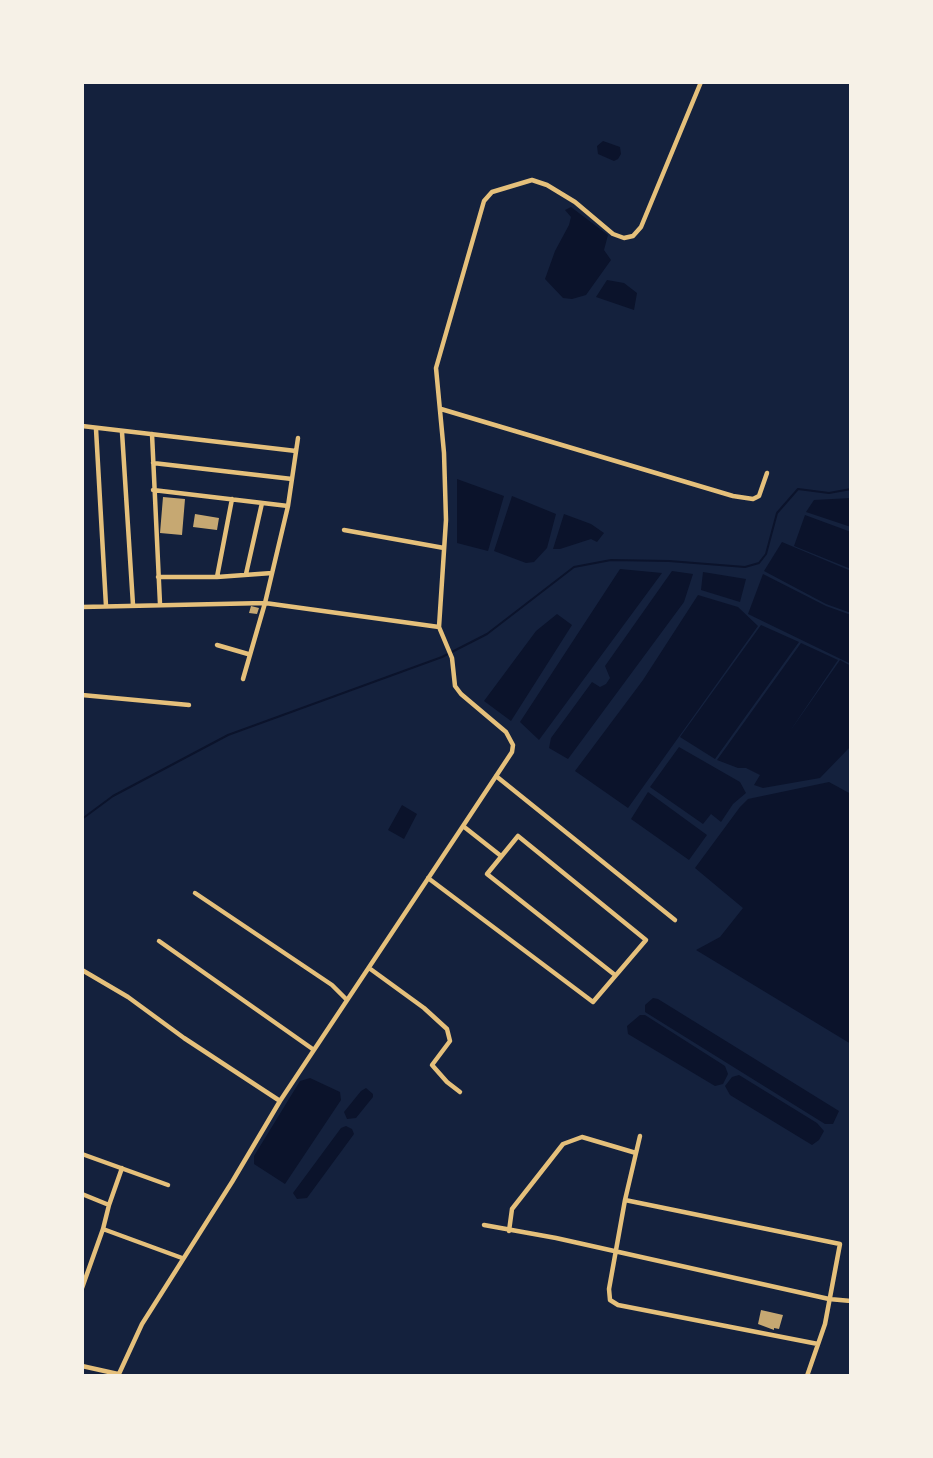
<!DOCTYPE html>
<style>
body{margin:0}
#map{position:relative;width:933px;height:1458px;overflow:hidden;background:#14213d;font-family:"Titillium Web",sans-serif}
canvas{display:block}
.frame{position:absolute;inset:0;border:84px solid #f6f1e7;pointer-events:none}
</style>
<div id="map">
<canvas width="933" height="1458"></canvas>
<div class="frame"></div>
</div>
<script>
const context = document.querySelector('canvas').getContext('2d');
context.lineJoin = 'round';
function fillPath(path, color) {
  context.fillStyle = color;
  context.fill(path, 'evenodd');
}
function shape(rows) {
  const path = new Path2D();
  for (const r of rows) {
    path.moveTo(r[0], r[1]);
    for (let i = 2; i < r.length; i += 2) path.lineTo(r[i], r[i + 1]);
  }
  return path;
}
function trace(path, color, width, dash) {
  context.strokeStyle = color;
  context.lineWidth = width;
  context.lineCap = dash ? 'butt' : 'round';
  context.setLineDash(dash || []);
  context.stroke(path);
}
fillPath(shape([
 [603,141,620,147,621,154,618,159,614,161,598,154,597,146],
 [571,207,608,235,604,250,611,260,586,295,572,299,563,298,545,279,555,251,569,225,571,217,565,210],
 [607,280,624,283,637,293,634,310,596,297],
 [457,479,504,496,488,551,457,543],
 [512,496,556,514,547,548,534,562,526,563,494,551],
 [851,498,851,527,806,512,814,500],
 [564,514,591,524,604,533,597,542,591,539,560,549,553,549],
 [805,515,851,532,851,569,794,546],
 [782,542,851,571,851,613,826,604,764,571],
 [620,569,662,573,539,740,520,722],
 [672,571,693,574,684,602,568,759,549,748,551,738,592,682,600,687,606,684,610,678,605,666],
 [703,572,746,579,740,602,701,590],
 [763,574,826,606,851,615,851,664,748,614],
 [698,595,738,607,758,626,628,808,575,771,643,680],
 [557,614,572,625,511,721,484,701,536,631],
 [761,625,799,642,715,759,680,737],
 [801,643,838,660,788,734,840,660,851,666,851,746,820,778,763,788,754,785,760,775,746,768,738,768,717,760],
 [679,747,740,782,746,793,733,804,721,822,711,814,703,824,650,787],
 [829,782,851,794,851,1044,696,950,720,937,743,908,695,868,740,807,748,799],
 [648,792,707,835,689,860,631,819],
 [402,805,417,814,404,839,388,830],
 [653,998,658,999,839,1111,833,1124,825,1124,645,1012,645,1005],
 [640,1015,645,1015,725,1066,728,1074,723,1084,715,1086,628,1034,627,1026],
 [739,1075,817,1123,824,1131,819,1140,812,1145,730,1095,725,1086,732,1077],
 [310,1078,340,1092,341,1100,285,1184,254,1164,254,1156,300,1081],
 [366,1088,373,1094,373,1097,356,1118,347,1119,344,1112,361,1091],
 [346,1126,352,1129,354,1134,307,1198,297,1199,293,1193,341,1128]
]), '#0b132b');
trace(shape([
 [82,819,113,796,228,735,442,657,487,634,574,567,611,560,669,561,745,567,759,563,766,554,777,513,798,489,829,493,851,489]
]), '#0b132b', 2);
fillPath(shape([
 [163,497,185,499,182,535,160,533],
 [195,514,219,518,217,530,193,527],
 [251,606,259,608,257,614,249,613],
 [761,1310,783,1315,779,1329,774,1328,774,1330,758,1324]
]), '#c6a872');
trace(shape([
 [441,409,733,496,753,499,759,496,767,473],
 [82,426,296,451],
 [96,429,106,606],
 [122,432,133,605],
 [152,434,160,604],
 [153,463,292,479],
 [153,490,288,506],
 [344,530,444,548],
 [246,574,262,503],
 [158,577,217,577,272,573],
 [217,577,232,499],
 [82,607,265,603,439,627,452,658,455,686,461,694,506,732,513,745,512,752,463,826,280,1101,232,1182,142,1324,118,1376],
 [439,627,446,520,444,453,436,368,484,201,492,192,532,180,547,185,575,202,613,234,624,238,633,236,641,227,701,82],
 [217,645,248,654],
 [243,679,265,603,288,506,298,438],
 [82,695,189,705],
 [496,776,675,920],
 [463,826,501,856],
 [428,878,593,1002,646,940,518,836,487,874,615,975],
 [195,893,332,985,347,1000],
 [159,941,314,1050],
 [369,968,424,1008,447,1029,450,1041,432,1065,447,1082,460,1092],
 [82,970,128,997,184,1038,280,1101],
 [640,1136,625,1200,609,1289,610,1300,618,1305,818,1344],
 [82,1154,168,1185],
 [82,1194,109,1205],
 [625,1200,840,1244,825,1324,807,1376],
 [484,1225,556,1238,829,1299,851,1301],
 [103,1229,109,1205,122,1168],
 [509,1231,512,1209,563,1144,582,1137,636,1153],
 [82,1288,103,1229,182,1258],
 [82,1366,118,1374]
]), '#e5c07b', 4.5);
</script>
